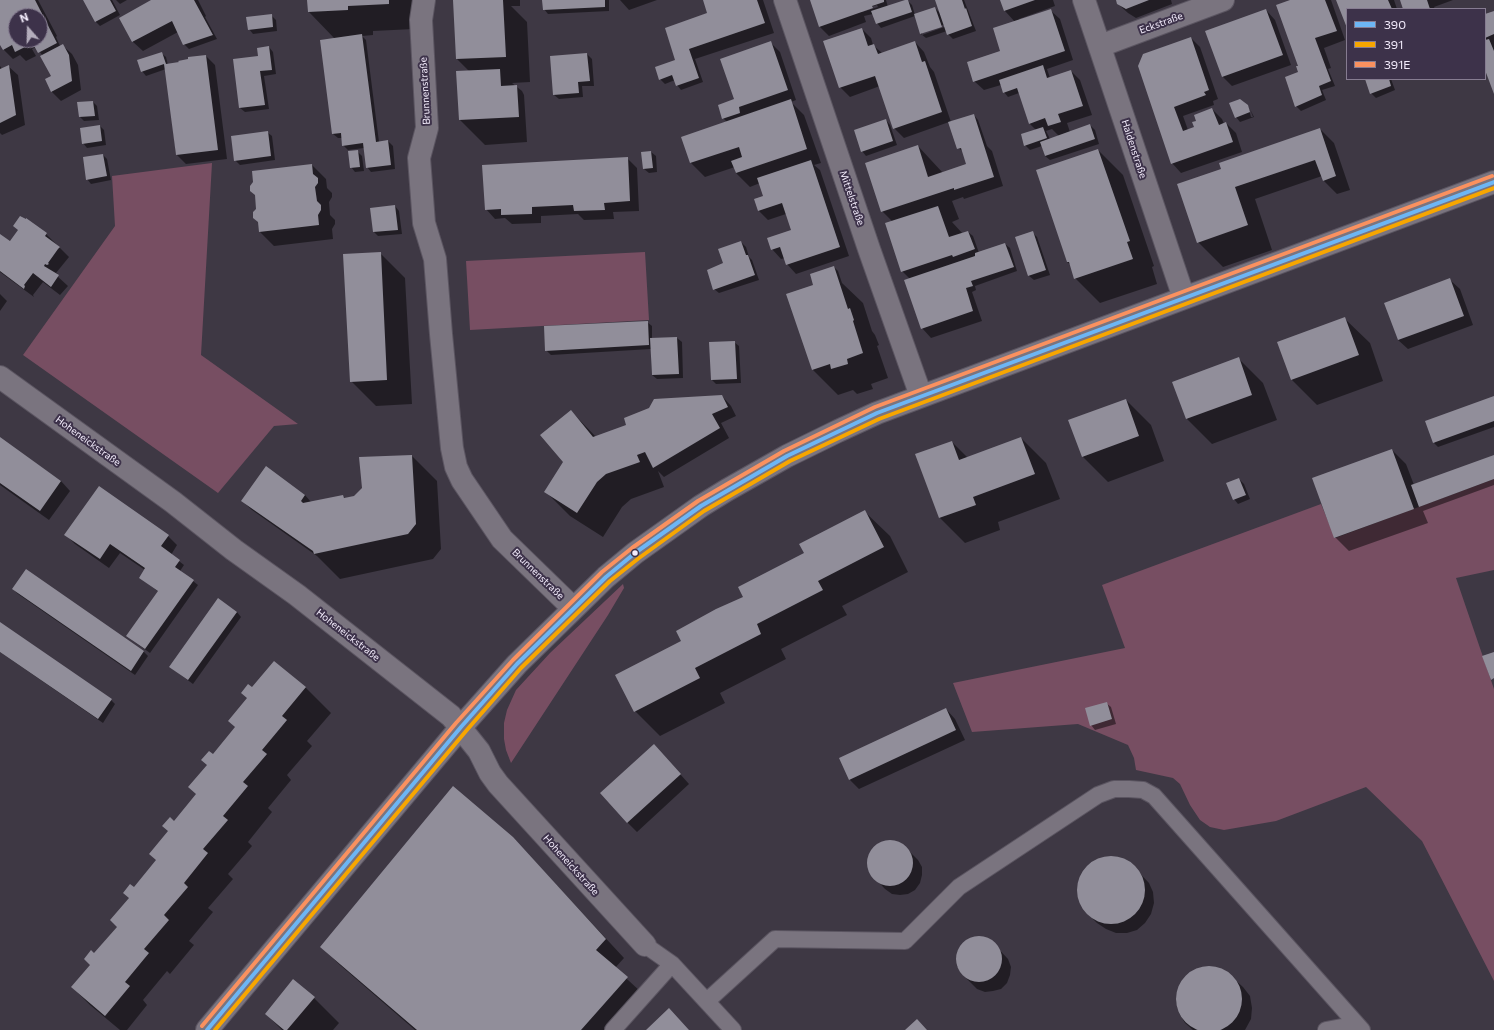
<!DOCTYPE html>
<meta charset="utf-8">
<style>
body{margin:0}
#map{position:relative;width:1494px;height:1030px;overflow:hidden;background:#3e3844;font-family:Commissioner,sans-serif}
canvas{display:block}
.legend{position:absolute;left:1346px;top:8px;width:140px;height:72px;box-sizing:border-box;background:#3d324a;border:1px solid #867c91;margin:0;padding:5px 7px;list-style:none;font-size:12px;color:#f3ecfc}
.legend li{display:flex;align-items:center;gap:8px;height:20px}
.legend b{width:20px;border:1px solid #867c91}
.north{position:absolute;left:8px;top:8px;width:40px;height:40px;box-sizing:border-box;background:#3d324a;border:1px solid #867c91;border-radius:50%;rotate:340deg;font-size:11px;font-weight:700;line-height:16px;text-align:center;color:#f3ecfc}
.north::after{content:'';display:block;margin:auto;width:14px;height:18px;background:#b4adbc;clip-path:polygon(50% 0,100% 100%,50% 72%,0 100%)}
</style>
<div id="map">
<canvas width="1494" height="1030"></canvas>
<ul class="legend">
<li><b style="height:5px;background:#6db6f5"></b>390</li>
<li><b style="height:5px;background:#f7a600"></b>391</li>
<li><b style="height:5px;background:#fa915f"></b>391E</li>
</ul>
<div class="north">N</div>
</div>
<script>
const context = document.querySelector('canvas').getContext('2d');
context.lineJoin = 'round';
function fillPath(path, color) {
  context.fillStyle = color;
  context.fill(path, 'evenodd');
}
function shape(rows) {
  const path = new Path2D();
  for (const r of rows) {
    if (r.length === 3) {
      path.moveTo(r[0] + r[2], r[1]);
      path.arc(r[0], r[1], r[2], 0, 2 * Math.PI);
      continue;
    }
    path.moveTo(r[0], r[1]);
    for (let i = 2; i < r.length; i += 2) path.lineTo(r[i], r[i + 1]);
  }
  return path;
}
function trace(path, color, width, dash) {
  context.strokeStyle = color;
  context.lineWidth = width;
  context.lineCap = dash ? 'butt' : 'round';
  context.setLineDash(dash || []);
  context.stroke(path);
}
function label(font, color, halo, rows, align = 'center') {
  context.font = font + ' Commissioner,sans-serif';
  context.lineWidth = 4;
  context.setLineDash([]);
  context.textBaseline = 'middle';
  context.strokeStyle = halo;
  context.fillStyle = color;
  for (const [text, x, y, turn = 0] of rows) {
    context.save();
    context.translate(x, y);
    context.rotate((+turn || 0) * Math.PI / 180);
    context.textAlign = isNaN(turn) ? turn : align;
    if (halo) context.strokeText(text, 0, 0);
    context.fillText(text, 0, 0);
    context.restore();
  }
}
fillPath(shape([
 [212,163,201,355,298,424,274,426,218,493,23,355,115,226,112,176],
 [645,252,649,320,470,330,466,261],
 [1494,479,1494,570,1456,578,1494,689,1494,981,1422,841,1366,787,1276,821,1224,830,1210,827,1200,820,1190,805,1180,784,1173,778,1136,770,1134,758,1128,745,1078,724,972,732,953,683,1125,648,1102,585,1321,504,1335,538],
 [623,584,624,588,608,615,511,763,506,750,504,739,504,723,507,710,516,690,550,653]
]), '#774e62');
fillPath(shape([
 [0,0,38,0,57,36,56,37,60,46,62,45,72,54,78,65,81,90,61,101,52,92,46,80,52,77,43,56,36,47,32,49,36,56,26,61,20,55,13,59,4,50,0,42],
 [16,16,40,16,40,40,16,40],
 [84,0,112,0,120,15,100,26,96,22],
 [116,0,127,0,120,4],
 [153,0,198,0,206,16,205,17,217,39,189,49,184,44,178,32,143,51,133,42,120,18],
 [308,0,412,0,414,29,373,31,373,35,362,36,366,40,379,142,388,141,393,146,395,169,371,172,367,167,364,148,348,150,343,145,342,138,338,138,333,134,321,40,335,39,309,12],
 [454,0,520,0,520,6,511,6,527,22,530,82,512,83,522,91,524,95,527,142,485,145,460,120,470,72,457,59],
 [543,0,609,0,609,11,548,14,544,9],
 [620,0,657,0,629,10],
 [704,0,763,0,774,33,695,59,703,82,681,90,677,85,675,80,665,84,660,79,676,60,709,14],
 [811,0,886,0,888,7,907,0,912,5,915,15,935,8,941,14,936,0,964,0,976,31,953,39,948,34,947,31,926,38,921,34,915,16,881,28,877,23,873,14,864,16,866,22,829,36,819,26],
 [877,5,878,7,862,12,862,10],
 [946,24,947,26,922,35,922,32],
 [1001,0,1053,0,1055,6,1019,19,1020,20,1050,10,1060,19,1073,60,1047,69,1050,78,1071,71,1080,80,1092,115,1067,123,1070,132,1090,125,1095,130,1099,144,1050,160,1045,156,1042,146,1030,150,1025,145,1036,130,1030,124,1019,93,1008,97,1004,92,1001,85,984,90,974,81,1002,51,1015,22,1005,11],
 [1052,129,1059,136,1050,139,1046,131],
 [1117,0,1171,0,1172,4,1136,18,1128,13,1118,4],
 [1293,0,1331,0,1345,40,1324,48,1331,68,1328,69,1335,86,1322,90,1326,100,1301,111,1296,106,1299,66],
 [1337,0,1394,0,1397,9,1347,9,1347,26],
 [1401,0,1453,0,1434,7,1435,9,1404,9],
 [1266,10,1275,20,1291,65,1232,86,1223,77,1206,32],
 [1494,12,1494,91,1485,67,1485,16],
 [271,15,276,20,277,31,253,34,249,29],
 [862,29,871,38,873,45,882,53,915,42,924,52,930,67,934,72,951,122,974,115,978,120,987,146,992,151,1003,186,964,199,963,197,952,201,959,219,952,222,963,234,968,232,973,236,979,253,1005,244,1010,248,1017,271,975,286,976,290,972,292,982,321,931,338,922,328,910,279,902,271,892,221,882,211,918,146,943,173,968,165,964,152,958,148,949,122,904,138,894,128,880,86,850,97,840,87],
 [1191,38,1200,47,1218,99,1213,101,1214,105,1183,116,1188,130,1195,128,1197,121,1212,109,1222,119,1224,124,1226,123,1236,133,1242,152,1181,173,1172,163,1139,66],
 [771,43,780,52,796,100,791,102,804,115,821,163,814,165,820,170,849,256,796,274,787,264,785,258,781,259,772,249,792,230,786,214,768,220,759,211,764,196,760,183,750,187,736,173,735,167,705,177,691,163,683,137,727,122,723,118],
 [269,47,273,52,276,74,264,76,269,109,245,112,240,108,259,57],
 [161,53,166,57,168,65,206,56,215,65,227,159,186,164,176,154,166,69,146,76,142,71],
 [587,54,592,59,594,86,582,86,583,97,559,99,554,95],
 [0,66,2,69,8,66,18,75,25,125,2,135,0,133],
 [1366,79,1391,79,1395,90,1376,98,1371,93],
 [93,102,97,106,99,120,84,121,80,117],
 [1248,106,1251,117,1253,117,1250,109,1254,117,1240,122,1236,117],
 [886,120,890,125,897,145,866,156,862,151],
 [100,126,104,130,106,145,87,148,83,143],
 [1320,129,1334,143,1350,190,1337,194,1323,180,1322,176,1255,199,1272,250,1223,267,1198,242,1223,169],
 [267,132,272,136,275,160,240,165,235,160],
 [1098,150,1123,175,1154,266,1152,267,1157,284,1100,303,1075,278,1071,265,1067,262],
 [357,151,362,156,364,171,355,172,351,167],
 [651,152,656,156,657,172,649,173,644,169],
 [103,155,107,159,111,180,91,184,87,179],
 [627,158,637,168,639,211,613,212,614,219,584,220,578,214,541,216,541,223,512,224,505,218,495,219,486,209],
 [312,165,326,179,327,188,332,193,332,197,329,202,330,215,335,220,335,224,332,229,333,239,274,246,260,232,254,182],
 [395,206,399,211,402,234,378,236,374,232,371,209],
 [1032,232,1037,237,1050,275,1034,280,1029,276],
 [46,234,69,257,56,273,58,274,56,275,68,286,60,295,43,282,33,295,34,297,0,272,0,235,10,241],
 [741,242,746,247,749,257,752,260,759,280,719,293,714,289,724,264],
 [380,253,405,278,412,404,376,406,351,381],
 [834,267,838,271,842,283,863,303,872,331,875,335,879,345,877,346,888,378,871,384,873,389,857,394,853,390,838,395,813,370,788,295,815,286],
 [1450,280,1460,289,1473,325,1408,349,1398,340],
 [0,294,7,301,0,311],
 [1344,318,1370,343,1383,381,1317,405,1292,380,1278,343],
 [647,322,652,326,652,338,677,338,682,342,683,378,657,379,652,375,651,349,551,355,546,350],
 [734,342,739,346,741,383,716,384,712,380],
 [1238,358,1263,383,1277,420,1212,444,1187,419],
 [722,396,731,406,736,416,721,423,729,438,664,477,658,471,664,487,631,499,622,507,603,537,570,516,545,491,564,462,571,411,596,437],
 [1494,397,1494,427,1438,447,1434,443],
 [1126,400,1151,425,1164,461,1108,482,1083,457],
 [1021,438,1046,463,1060,499,998,522,1000,530,965,543,940,518,952,442,968,458],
 [0,439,61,481,70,491,49,520,0,485],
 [1392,450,1406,464,1414,485,1494,456,1494,485,1423,511,1428,523,1349,551,1335,537],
 [412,456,437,481,441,549,433,559,340,579,317,556,252,510,242,501,305,495,311,502,342,496,345,498,355,497],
 [1239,479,1244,484,1250,499,1238,504,1234,499],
 [864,511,890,536,908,572,842,606,847,615,781,649,786,659,720,693,725,703,660,736,635,711,683,641],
 [66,535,168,536,177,545,171,555,184,565,180,571,198,585,150,653,132,640,159,592,140,578,145,570,120,553,109,568,75,544],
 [26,571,144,652,148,656,135,675,18,594,13,589],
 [237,612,241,617,193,684,170,667],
 [0,623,111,700,115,704,103,723,0,652],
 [274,662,306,688,331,713,307,741,312,746,287,775,291,780,268,808,272,812,248,842,252,846,228,874,233,879,208,908,213,912,189,941,194,945,170,974,167,971,143,1000,147,1005,127,1030,120,1030,90,1005,72,987,91,965,95,955,118,927,134,888,157,861,174,822,197,794,213,756,236,728,229,721,248,699,252,689],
 [1106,703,1111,707,1116,724,1095,730,1091,725],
 [946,709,955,719,965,740,859,789,850,780,840,759],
 [663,755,689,784,637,832,627,822],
 [512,837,624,958,615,968,641,992,607,1030,415,1030,340,965,321,947],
 [886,841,894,841,902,844,918,860,922,867,922,875,920,883,915,890,908,894,900,895,892,894,885,889,870,873,868,865,869,857,872,849,878,844],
 [1111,857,1122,859,1132,865,1149,883,1153,892,1154,903,1151,914,1145,923,1137,930,1127,933,1116,933,1106,929,1097,923,1087,913,1081,904,1078,893,1080,882,1084,872,1091,864,1101,859],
 [978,937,986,938,993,943,1008,959,1011,967,1010,975,1007,983,1001,989,993,991,985,992,977,989,961,973,957,966,956,958,958,950,963,943,970,939],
 [1202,967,1213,967,1224,970,1243,987,1250,996,1252,1008,1251,1019,1245,1030,1193,1030,1185,1023,1179,1013,1176,1002,1178,990,1183,980,1191,972],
 [314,998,339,1023,333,1030,282,1030,266,1014]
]), '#0007');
fillPath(shape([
 [0,0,35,0,57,43,38,53,31,40,40,40,40,16,16,16,16,40,24,40,27,46,15,52,12,45,3,50,0,45],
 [83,0,110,0,116,11,95,22],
 [151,0,194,0,213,35,183,45,172,21,132,42,119,18],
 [307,0,389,0,389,4,348,6,348,10,308,12],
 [453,0,503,0,506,57,456,59],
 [542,0,605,0,605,7,543,10],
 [703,0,757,0,765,23,689,49,699,78,676,86,672,75,659,80,655,67,675,60,665,28,707,13],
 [810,0,884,0,884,2,872,6,873,8,819,27],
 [905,0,908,0,912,12,876,24,871,11],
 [935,0,962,0,965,9,966,8,972,26,947,35],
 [1000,0,1035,0,1004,11],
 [1116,0,1149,0,1126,9,1117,4],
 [1290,0,1325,0,1337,31,1315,38,1331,81,1319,86,1322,95,1295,107,1285,77,1298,72,1296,66,1298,66,1276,5],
 [1336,0,1388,0,1392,9,1347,9,1347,28],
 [1400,0,1427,0,1430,9,1403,9],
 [935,7,942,27,920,34,914,14],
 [1051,9,1065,51,973,82,967,62,1000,51,993,28],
 [1266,9,1283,55,1222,77,1205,31],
 [1494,11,1494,34,1485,38,1485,14],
 [272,14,273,27,248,30,246,17],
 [862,28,868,46,874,44,878,54,915,41,922,62,925,61,942,112,893,129,875,76,839,88,823,41],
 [362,34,376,142,388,140,391,165,366,168,363,143,342,146,341,133,332,134,320,40],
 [1191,37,1209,90,1204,92,1206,95,1174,107,1183,131,1194,127,1192,122,1196,121,1194,115,1212,108,1219,125,1226,122,1233,142,1171,164,1138,66,1143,54],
 [1489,39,1494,51,1494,94,1485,70,1485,40],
 [771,41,788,90,739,107,740,113,722,119,718,105,734,99,720,59],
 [63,44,69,55,72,81,51,92,45,79,51,76,40,56],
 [269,46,272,70,260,71,265,105,239,108,233,59,258,56,257,48],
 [162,52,166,64,179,62,178,61,188,59,188,57,206,55,218,150,176,155,164,64,141,72,137,60],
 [587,53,590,81,578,82,579,93,553,95,550,56],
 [9,65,16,115,0,123,0,69],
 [1043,65,1047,78,1071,70,1083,106,1058,114,1061,122,1048,126,1045,118,1029,124,1017,88,1003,93,999,80],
 [500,69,501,86,517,85,519,117,459,120,456,71],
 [1365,79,1389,79,1391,86,1370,94],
 [791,99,807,149,736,173,731,161,742,157,739,147,690,163,681,137],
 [1240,99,1248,105,1250,112,1235,118,1229,103],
 [93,101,95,116,79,117,77,102],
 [974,114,994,177,954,190,954,188,881,212,865,163,918,145,928,177,966,164,961,148,957,149,948,122],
 [886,119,893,141,861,152,854,130],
 [1090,124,1095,139,1045,156,1040,142],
 [100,125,102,141,82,144,80,128],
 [1043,127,1047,138,1024,146,1021,134],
 [1320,128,1336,176,1323,181,1315,160,1235,187,1248,225,1197,243,1177,184,1221,169,1219,163],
 [268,131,271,156,234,161,231,136],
 [1098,149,1130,241,1127,242,1133,259,1074,279,1069,262,1067,262,1036,170],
 [358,150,360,167,350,168,348,151],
 [651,151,653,168,643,169,641,152],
 [103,154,107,176,86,180,83,157],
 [628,157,630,201,604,203,605,210,574,211,573,205,532,207,532,214,501,215,501,209,485,210,482,165],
 [811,160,840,247,786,265,780,247,771,250,767,238,791,230,782,203,758,211,754,199,763,196,757,178],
 [312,164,313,174,318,178,318,183,315,187,317,201,321,205,321,210,318,215,319,225,259,232,258,222,253,218,253,212,256,209,255,195,250,191,250,186,253,182,252,171],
 [395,205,398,230,373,232,370,208],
 [938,206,949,237,968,231,975,249,953,257,952,255,901,272,885,223],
 [20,216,26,219,26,218,47,233,45,236,60,247,58,249,48,263,49,264,47,265,45,264,44,266,59,275,51,287,33,273,24,285,25,286,24,289,0,271,0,234,10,241,18,230,13,226],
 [1033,231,1046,270,1028,276,1015,237],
 [741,241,746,255,748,255,755,275,713,290,707,270,723,263,718,249],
 [1005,243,1014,267,971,281,973,286,966,288,973,311,921,329,904,280,975,256,975,253],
 [381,252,387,380,350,382,343,254],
 [834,266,848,309,850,308,854,320,853,321,863,353,847,359,848,364,831,369,830,364,812,370,786,294,813,285,810,274],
 [1450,278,1464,316,1398,340,1384,303],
 [1345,317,1359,355,1291,380,1277,342],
 [648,321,649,345,545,351,544,326],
 [677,337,679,374,652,375,650,338],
 [735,341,737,379,711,380,709,342],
 [1239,357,1252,395,1186,419,1172,382],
 [722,395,728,407,712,414,720,428,653,468,645,452,637,455,640,462,606,474,597,482,577,513,544,492,563,462,540,435,571,410,593,437,626,425,624,418,649,408,654,399],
 [1494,396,1494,421,1433,443,1425,421],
 [1126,399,1139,436,1082,457,1068,420],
 [0,437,61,481,40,511,0,483],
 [1021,437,1035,474,973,497,976,505,939,518,915,454,952,441,959,460],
 [1392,449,1414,509,1334,538,1312,478],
 [412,455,416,524,408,534,314,554,313,551,241,501,266,466,305,495,301,501,303,503,343,495,344,498,354,496,362,488,359,457],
 [1494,455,1494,479,1419,507,1411,485],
 [1239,478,1246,495,1233,500,1226,483],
 [99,486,169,535,161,546,180,560,175,567,194,580,145,649,126,636,158,591,139,578,145,568,110,544,100,559,64,535],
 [865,510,884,547,818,581,823,590,757,624,761,634,695,668,700,678,634,712,615,675,681,641,676,631,716,609,743,597,738,587,804,553,799,544],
 [26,569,144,651,131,671,12,589],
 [218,598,237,612,188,680,169,667],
 [0,622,112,699,98,719,0,652],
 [1494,652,1494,678,1491,680,1482,656],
 [274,661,306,687,282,716,287,720,262,750,267,754,243,782,248,786,223,816,228,820,203,849,208,853,184,883,188,887,164,915,169,920,144,949,149,953,125,982,130,986,105,1016,71,987,90,965,84,959,91,950,94,953,117,927,110,920,129,898,123,893,130,884,134,887,156,860,149,854,168,831,162,826,170,817,174,821,196,794,188,787,207,765,201,760,209,751,213,754,235,727,228,721,247,698,241,693,248,684,252,687],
 [1107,702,1112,719,1090,726,1085,708],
 [946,708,956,730,849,780,839,758],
 [654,744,681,774,627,823,600,793],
 [453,786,513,837,606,939,596,950,628,977,581,1030,417,1030,320,947],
 [890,863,23],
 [1111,890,34],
 [979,959,23],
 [1209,999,33],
 [293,979,315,997,287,1030,284,1030,265,1014],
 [669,1008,689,1030,646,1030],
 [917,1019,927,1030,905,1030]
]), '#918e9a');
const service = shape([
 [645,945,672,964,733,1030],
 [707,1001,775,939,905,941,959,887,1098,795,1114,789,1129,789,1143,790,1154,796,1362,1030],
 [613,1030,672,964],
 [1326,1030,1347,1026,1358,1027]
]);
const minor = shape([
 [424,0,421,20,427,128,419,158,424,223,435,259,441,334,452,448,456,467,462,480,502,539,573,608],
 [785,0,869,249,921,396],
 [1084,0,1184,298],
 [1100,46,1223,0],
 [0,377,173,502,234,550,297,595,451,716,479,751,490,773,498,784,645,945],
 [207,1030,461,727,517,664,606,577,635,553,701,506,727,490,787,456,838,431,877,413,1494,182]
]);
trace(service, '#5b5561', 18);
trace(minor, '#5b5561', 24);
trace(service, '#7a747f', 16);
trace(minor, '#7a747f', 22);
trace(shape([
 [207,1030,461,727,517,664,606,577,635,553,701,506,787,456,877,413,1494,182]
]), '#6db6f5', 4);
trace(shape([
 [215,1030,466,731,521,668,610,581,639,558,704,511,790,461,879,419,1494,188]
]), '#f7a600', 4);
trace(shape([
 [202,1026,456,723,513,660,602,572,632,548,698,501,784,451,875,407,1492,176]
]), '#fa915f', 4);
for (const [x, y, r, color] of [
 [635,553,3.5,"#f3ecfc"]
]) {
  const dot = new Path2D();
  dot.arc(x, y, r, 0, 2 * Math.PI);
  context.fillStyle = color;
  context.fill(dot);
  trace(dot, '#3d324a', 1.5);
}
label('10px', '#f3ecfc', '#3d324a', [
 ["Eckstraße",1161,23,-20],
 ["Brunnenstraße",425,91,-93],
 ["Haldenstraße",1134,149,72],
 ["Mittelstraße",852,198,71],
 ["Hoheneickstraße",88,441,36],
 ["Brunnenstraße",538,574,44],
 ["Hoheneickstraße",348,635,38],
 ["Hoheneickstraße",571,865,48]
]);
</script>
